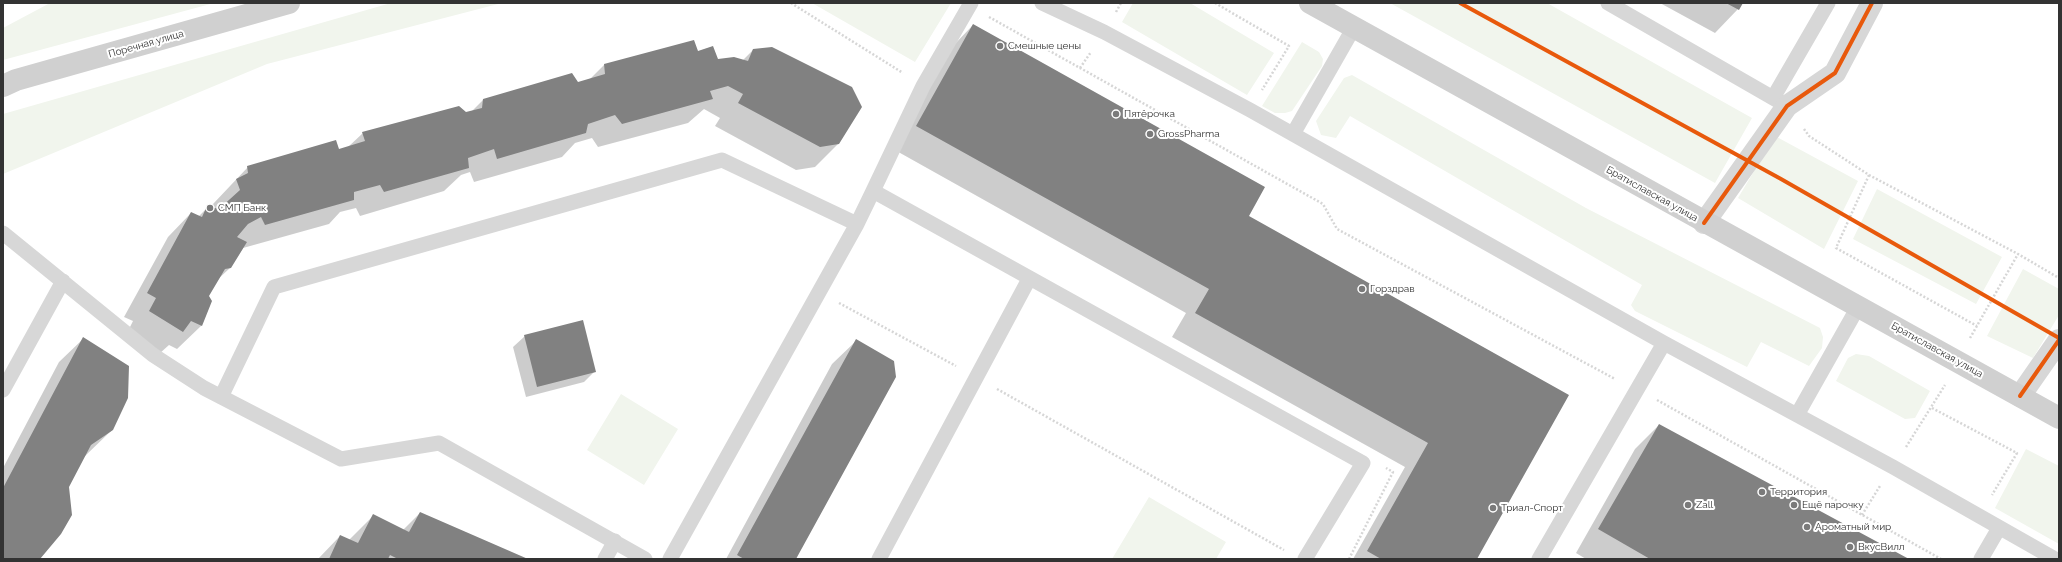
<!DOCTYPE html>
<meta charset="utf-8">
<style>
body{margin:0}
#map{position:relative;width:2062px;height:562px;overflow:hidden;background:#fff;font-family:Raleway,sans-serif}
canvas{display:block}
.frame{position:absolute;inset:0;border:4px solid #333;pointer-events:none}
</style>
<div id="map">
<canvas width="2062" height="562"></canvas>
<div class="frame"></div>
</div>
<script>
const context = document.querySelector('canvas').getContext('2d');
context.lineJoin = 'round';
function fillPath(path, color) {
  context.fillStyle = color;
  context.fill(path, 'evenodd');
}
function shape(rows) {
  const path = new Path2D();
  for (const r of rows) {
    path.moveTo(r[0], r[1]);
    for (let i = 2; i < r.length; i += 2) path.lineTo(r[i], r[i + 1]);
  }
  return path;
}
function trace(path, color, width, dash) {
  context.strokeStyle = color;
  context.lineWidth = width;
  context.lineCap = dash ? 'butt' : 'round';
  context.setLineDash(dash || []);
  context.stroke(path);
}
function label(font, color, halo, rows, align = 'center') {
  context.font = font + ' Raleway,sans-serif';
  context.lineWidth = 4;
  context.setLineDash([]);
  context.textBaseline = 'middle';
  context.strokeStyle = halo;
  context.fillStyle = color;
  for (const [text, x, y, turn = 0] of rows) {
    context.save();
    context.translate(x, y);
    context.rotate((+turn || 0) * Math.PI / 180);
    context.textAlign = isNaN(turn) ? turn : align;
    if (halo) context.strokeText(text, 0, 0);
    context.fillText(text, 0, 0);
    context.restore();
  }
}
fillPath(shape([
 [50,3,214,3,3,60,3,28],
 [391,3,502,3,267,64,3,174,3,114],
 [812,3,951,3,915,62],
 [1133,3,1190,3,1274,53,1247,95,1122,22],
 [1390,3,1547,3,1752,118,1715,183],
 [1302,42,1319,52,1323,59,1322,66,1292,111,1285,113,1275,113,1262,106],
 [1352,75,1586,208,1820,328,1823,337,1822,348,1809,366,1761,342,1747,367,1635,311,1631,305,1642,285,1350,116,1336,138,1321,135,1316,121,1344,78],
 [1775,136,1858,181,1824,249,1738,198],
 [1877,189,2002,257,1976,304,1853,239],
 [2023,269,2059,289,2059,315,2033,358,1987,336],
 [1856,354,1869,356,1930,391,1915,418,1905,419,1836,381,1848,358],
 [621,394,678,429,644,485,587,450],
 [2026,449,2059,466,2059,544,1995,508],
 [1149,497,1226,542,1216,559,1112,559]
]), '#f1f5ed');
fillPath(shape([
 [1660,3,1742,3,1738,9,1715,33],
 [973,25,1248,217,1567,395,1475,559,1353,559,1405,467,1172,337,1186,313,893,149,950,49],
 [753,50,839,143,815,167,796,170,715,126,720,118,704,109,688,123,598,147,592,138,575,143,562,157,474,182,470,172,461,175,444,191,360,216,356,208,340,212,329,224,243,248,230,268,216,281,207,296,201,326,177,349,169,345,159,354,126,335,133,321,124,317,168,237,191,213,198,217,208,207,215,209,213,204,248,167,339,150,348,147,363,133,466,114,471,112,483,100,577,83,589,80,604,65,698,53,717,60,743,60],
 [525,336,595,371,584,382,526,397,513,347],
 [83,339,112,430,84,457,68,486,39,559,3,559,3,468,59,362],
 [856,341,795,559,726,559,832,364],
 [1659,425,1907,559,1586,559,1576,553,1635,449],
 [420,513,525,559,318,559,340,536,349,540,373,516,403,530]
]), '#0003');
fillPath(shape([
 [1726,3,1743,3,1739,10],
 [973,24,1265,187,1249,216,1569,395,1477,559,1381,559,1367,551,1428,443,1195,313,1209,289,916,126],
 [694,40,698,51,713,46,718,59,734,57,748,61,753,49,772,47,852,87,862,107,839,144,820,147,738,103,743,94,728,86,710,91,713,99,622,124,615,115,588,124,586,133,497,159,494,149,468,158,469,168,384,192,380,185,354,192,354,200,265,225,261,217,248,224,237,237,247,242,231,268,225,269,209,296,212,301,202,326,191,321,183,332,149,311,156,298,147,293,191,212,202,217,207,206,219,209,240,190,236,179,248,173,247,166,336,140,339,149,365,141,362,132,459,106,466,112,482,108,483,99,572,73,578,82,605,74,604,64],
 [583,320,596,372,537,387,524,335],
 [83,337,129,366,128,398,113,430,91,445,69,487,72,515,61,534,40,559,3,559,3,488],
 [856,339,894,361,896,377,796,559,744,559,737,555],
 [1659,424,1909,559,1650,559,1598,529],
 [420,512,528,559,398,559,390,555,388,559,329,559,340,535,358,543,373,514,409,532]
]), '#818181');
trace(shape([
 [791,3,903,73],
 [1215,3,1289,46,1262,90],
 [1116,12,1121,3],
 [989,17,1323,204,1337,229,1615,379],
 [1080,68,1091,52],
 [1804,129,1809,136,1869,175,2018,254,2059,278],
 [1869,175,1836,248,1977,326],
 [839,303,956,366],
 [1970,338,2018,254],
 [997,389,1284,550],
 [1657,400,1941,559],
 [1932,408,2017,453,1992,495],
 [1906,447,1945,385],
 [1862,515,1880,486],
 [1349,559,1393,472,1386,468]
]), '#d6d6d6', 2.5, [2, 2]);
trace(shape([
 [1042,3,1104,32,1250,110,1664,343,1893,467,2055,559],
 [1608,3,1787,106],
 [1773,98,1828,3],
 [1293,134,1353,29],
 [873,191,923,86,971,3],
 [3,233,153,355,204,388,341,459,439,443,645,559],
 [3,390,63,281],
 [221,397,274,287,722,160,857,224,873,191,1363,463,1305,559],
 [1797,415,1858,307],
 [605,559,615,541],
 [670,559,857,224],
 [879,559,1029,279],
 [1539,559,1664,343],
 [1981,559,1999,528]
]), '#d7d7d7', 15);
trace(shape([
 [1704,223,1787,106,1835,73,1872,3],
 [2020,396,2059,340]
]), '#d7d7d7', 22);
trace(shape([
 [1310,3,2059,418],
 [3,86,16,80,289,3]
]), '#d0d0d0', 22);
trace(shape([
 [1460,3,1781,179,2059,338],
 [1704,223,1787,106,1835,73,1872,3],
 [2020,396,2059,340]
]), '#e8590c', 4);
for (const [x, y, r, color] of [
 [1000,46,4,"#7a7a7a"],
 [1116,114,4,"#7a7a7a"],
 [1150,134,4,"#7a7a7a"],
 [210,208,4,"#7a7a7a"],
 [1362,289,4,"#7a7a7a"],
 [1762,492,4,"#7a7a7a"],
 [1688,505,4,"#7a7a7a"],
 [1794,505,4,"#7a7a7a"],
 [1493,508,4,"#7a7a7a"],
 [1807,527,4,"#7a7a7a"],
 [1850,547,4,"#7a7a7a"]
]) {
  const dot = new Path2D();
  dot.arc(x, y, r, 0, 2 * Math.PI);
  context.fillStyle = color;
  context.fill(dot);
  trace(dot, '#fff', 1.5);
}
label('10px', '#333', '#fff', [
 ["Поречная улица",146,44,-16],
 ["Братиславская улица",1652,194,29],
 ["Братиславская улица",1937,350,29]
]);
label('10px', '#333', '#fff', [
 ["Смешные цены",1008,46],
 ["Пятёрочка",1124,114],
 ["GrossPharma",1158,134],
 ["СМП Банк",218,208],
 ["Горздрав",1370,289],
 ["Территория",1770,492],
 ["Zall",1696,505],
 ["Ещё парочку",1802,505],
 ["Триал-Спорт",1501,508],
 ["Ароматный мир",1815,527],
 ["ВкусВилл",1858,547]
], 'left');
</script>
